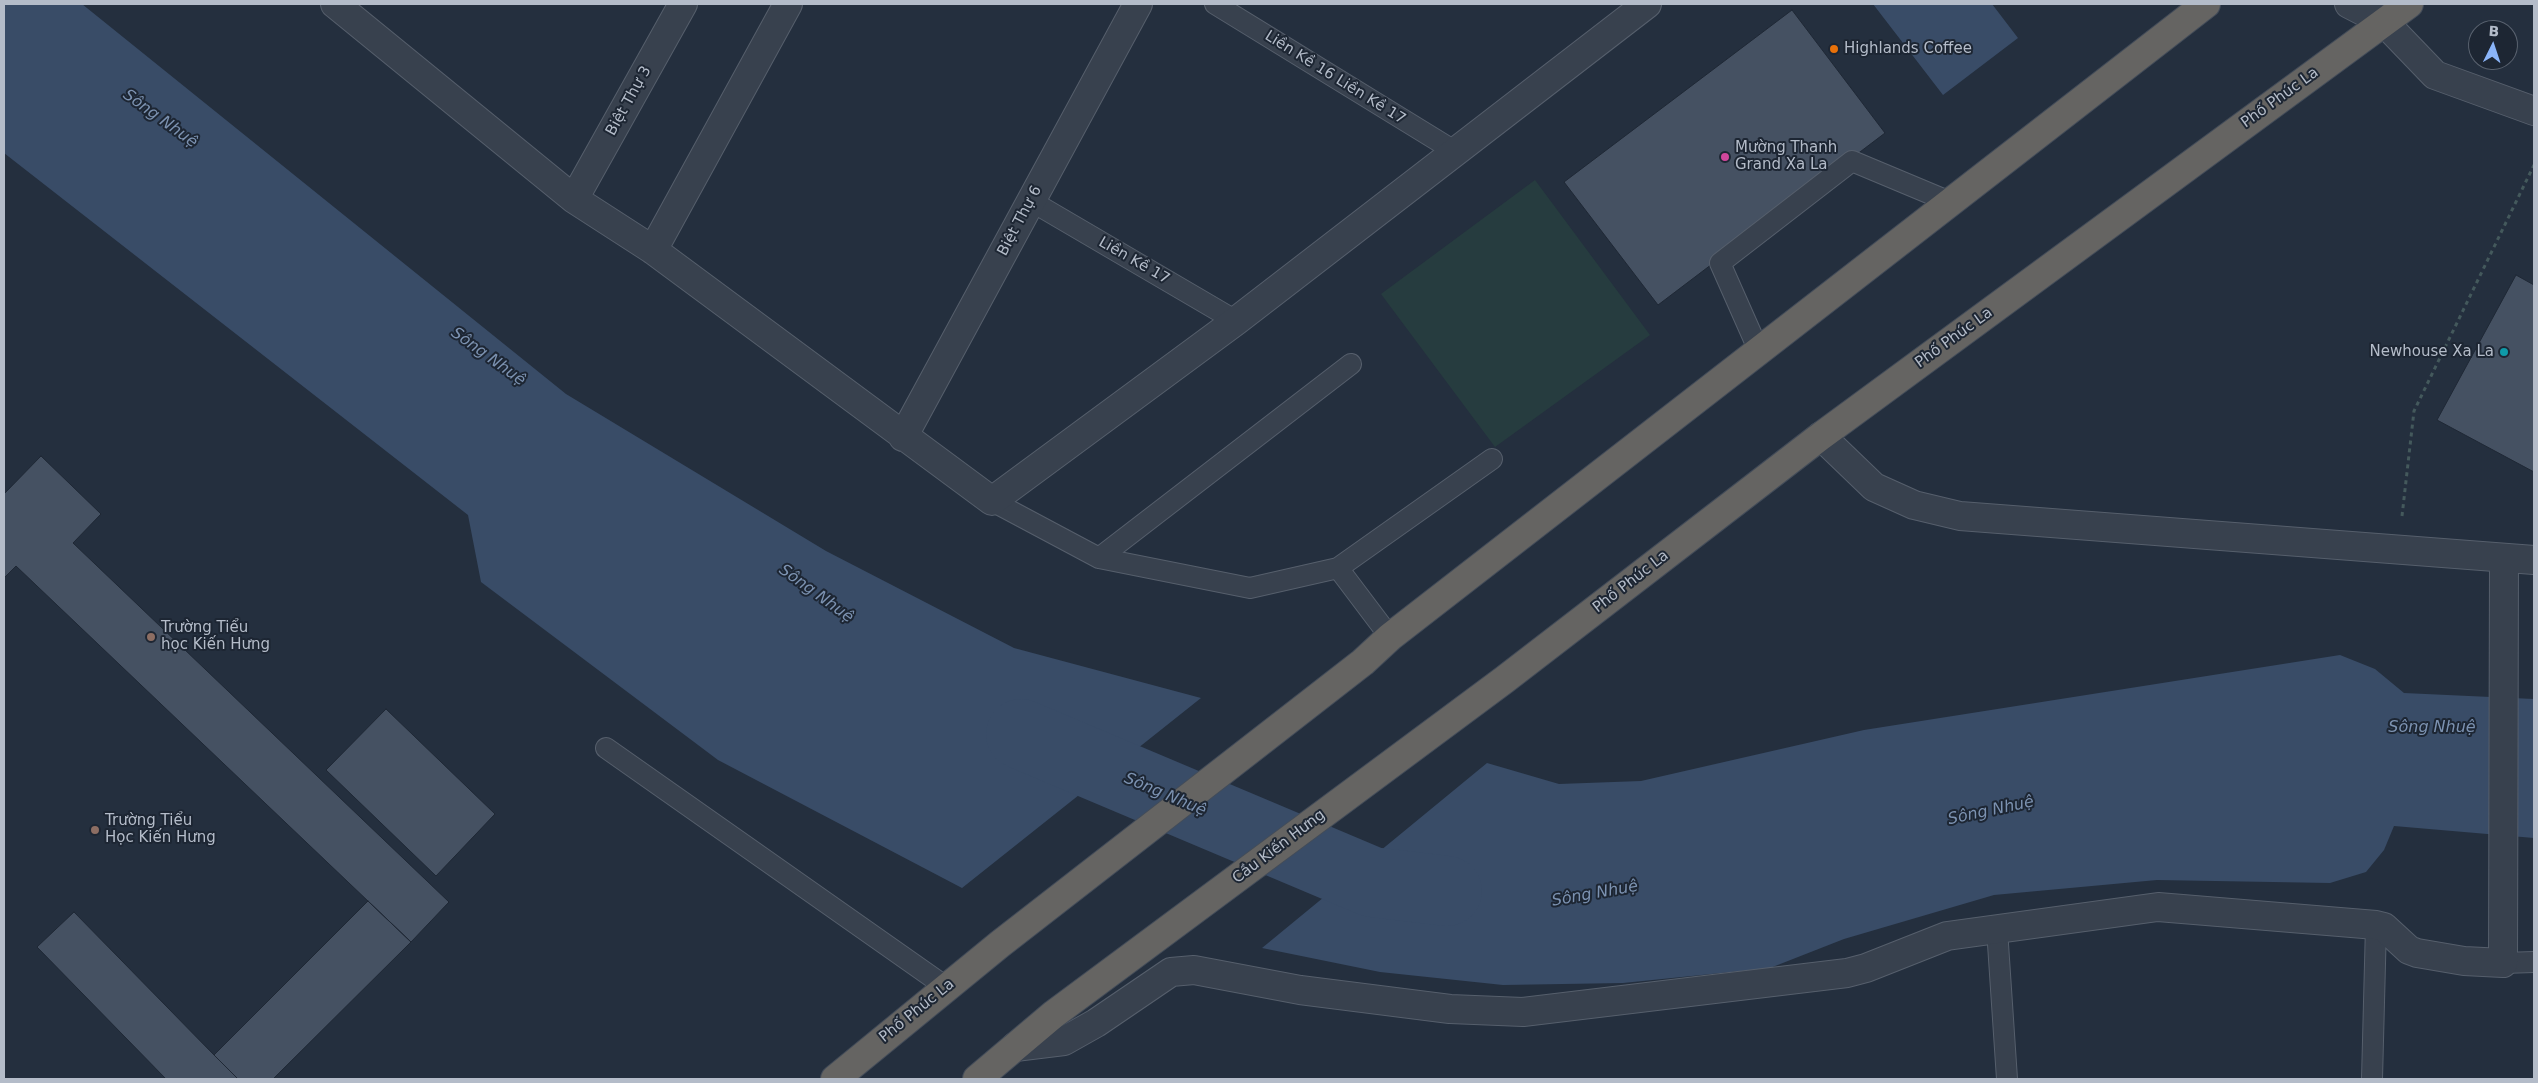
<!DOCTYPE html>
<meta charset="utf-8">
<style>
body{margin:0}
#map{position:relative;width:2538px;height:1083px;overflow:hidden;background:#242f3e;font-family:"DejaVu Sans",sans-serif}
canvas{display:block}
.frame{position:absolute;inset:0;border:5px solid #b4bcc9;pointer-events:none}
.north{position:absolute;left:2468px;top:20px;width:50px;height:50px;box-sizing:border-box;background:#1d2633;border:1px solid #59626f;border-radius:50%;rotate:4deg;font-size:14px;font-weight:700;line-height:20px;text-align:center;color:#b4bcc9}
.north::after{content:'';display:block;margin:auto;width:18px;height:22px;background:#8ab4f8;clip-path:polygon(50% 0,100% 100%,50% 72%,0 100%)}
</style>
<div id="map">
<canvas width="2538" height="1083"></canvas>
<div class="frame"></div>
<div class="north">B</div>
</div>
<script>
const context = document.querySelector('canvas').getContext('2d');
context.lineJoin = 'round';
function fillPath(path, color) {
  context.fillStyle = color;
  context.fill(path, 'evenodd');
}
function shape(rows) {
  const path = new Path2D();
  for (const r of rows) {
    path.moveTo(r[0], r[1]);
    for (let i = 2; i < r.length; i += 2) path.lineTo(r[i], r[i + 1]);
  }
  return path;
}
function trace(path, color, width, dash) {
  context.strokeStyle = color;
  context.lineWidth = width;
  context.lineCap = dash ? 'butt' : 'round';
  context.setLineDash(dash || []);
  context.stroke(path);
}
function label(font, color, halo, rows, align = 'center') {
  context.font = font + ' "DejaVu Sans",sans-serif';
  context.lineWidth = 4;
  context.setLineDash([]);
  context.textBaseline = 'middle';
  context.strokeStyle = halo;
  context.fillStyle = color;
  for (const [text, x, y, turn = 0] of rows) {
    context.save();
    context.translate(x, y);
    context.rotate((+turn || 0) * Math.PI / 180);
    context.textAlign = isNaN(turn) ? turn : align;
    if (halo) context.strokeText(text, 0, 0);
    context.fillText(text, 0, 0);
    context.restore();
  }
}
fillPath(shape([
 [1535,180,1650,335,1495,447,1381,294]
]), '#263c3f');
fillPath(shape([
 [4,4,82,4,566,394,826,551,1014,648,1201,698,962,888,718,760,481,582,468,515,4,153],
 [1873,4,1992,4,2018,38,1943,95],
 [2340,655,2375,669,2404,693,2534,699,2534,838,2394,826,2384,850,2366,872,2330,883,2157,880,1994,895,1844,939,1770,968,1623,983,1503,985,1380,972,1262,948,1487,763,1559,784,1641,781,1864,730]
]), '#394c67');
trace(shape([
 [1021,734,1372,882,1447,891]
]), '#394c67', 70);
const building = shape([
 [1792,10,1885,133,1658,305,1564,182,1792,10],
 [2516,275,2534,285,2534,472,2437,420,2516,275],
 [41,456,101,514,73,543,449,902,411,942,16,566,4,578,4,494,41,456],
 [386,709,495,814,436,876,326,770,386,709],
 [368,901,411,942,273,1079,238,1079,214,1055,368,901],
 [74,912,214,1055,238,1079,166,1079,37,947,74,912]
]);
fillPath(building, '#455162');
trace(building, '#1f2835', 1);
const service = shape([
 [1215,4,1456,152],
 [1031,201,1236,321],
 [1759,351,1720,263,1852,161,1950,202],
 [992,501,1099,558,1250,588,1338,568,1492,459],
 [1099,558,1351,364],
 [1338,568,1390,637],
 [606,748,946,987],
 [1997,929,2007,1079],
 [2503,963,2534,962],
 [2372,1079,2376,925]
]);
const minor = shape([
 [335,4,574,199,653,250,992,501,1236,321,1647,4],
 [2349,4,2384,22,2435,75,2534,111],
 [574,199,683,4],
 [653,250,788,4],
 [1821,436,1874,487,1914,505,1960,516,2534,560],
 [903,437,1138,4],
 [1015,1047,1064,1041,1096,1023,1171,972,1194,970,1300,990,1450,1009,1523,1012,1847,973,1866,968,1947,936,2158,907,2376,925,2384,927,2409,950,2417,953,2464,961,2503,963,2504,559]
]);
const trunk = shape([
 [835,1079,1000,944,1363,662,1390,637,2206,4],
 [977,1079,1054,1014,1504,680,1821,436,2409,4]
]);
trace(service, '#565f6c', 22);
trace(minor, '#565f6c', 30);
trace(trunk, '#434c59', 30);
trace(shape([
 [2402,516,2414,411,2534,165]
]), '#44595c', 3, [4, 4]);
trace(service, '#38414e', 20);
trace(minor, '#38414e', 28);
trace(trunk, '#656462', 28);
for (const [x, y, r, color] of [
 [1834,49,5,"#e8710a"],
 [1725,157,5,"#d1479c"],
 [2504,352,5,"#0f9aa8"],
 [151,637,5,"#8d6e63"],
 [95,830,5,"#8d6e63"]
]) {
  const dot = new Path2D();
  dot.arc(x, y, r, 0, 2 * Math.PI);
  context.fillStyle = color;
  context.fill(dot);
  trace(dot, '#1d2633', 2);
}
label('15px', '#b4bcc9', '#1d2633', [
 ["Highlands Coffee",1844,49],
 ["Mường Thanh",1735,148],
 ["Grand Xa La",1735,165],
 ["Newhouse Xa La",2494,352,"right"],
 ["Trường Tiểu",161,628],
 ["học Kiến Hưng",161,645],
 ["Trường Tiểu",105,821],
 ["Học Kiến Hưng",105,838]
], 'left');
label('15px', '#b4bcc9', '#1d2633', [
 ["Liền Kề 16 Liền Kề 17",1335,78,32],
 ["Phố Phúc La",2280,98,-36],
 ["Biệt Thự 3",629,101,-61],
 ["Biệt Thự 6",1020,221,-62],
 ["Liền Kề 17",1134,261,30],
 ["Phố Phúc La",1954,338,-36],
 ["Phố Phúc La",1631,582,-38],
 ["Cầu Kiến Hưng",1279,847,-37],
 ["Phố Phúc La",917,1011,-39]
]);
label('italic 16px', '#7c92b1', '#1d2633', [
 ["Sông Nhuệ",160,119,36],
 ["Sông Nhuệ",488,357,36],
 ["Sông Nhuệ",816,594,36],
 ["Sông Nhuệ",2432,728],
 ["Sông Nhuệ",1165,795,23],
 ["Sông Nhuệ",1991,811,-12],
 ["Sông Nhuệ",1595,894,-10]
]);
</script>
